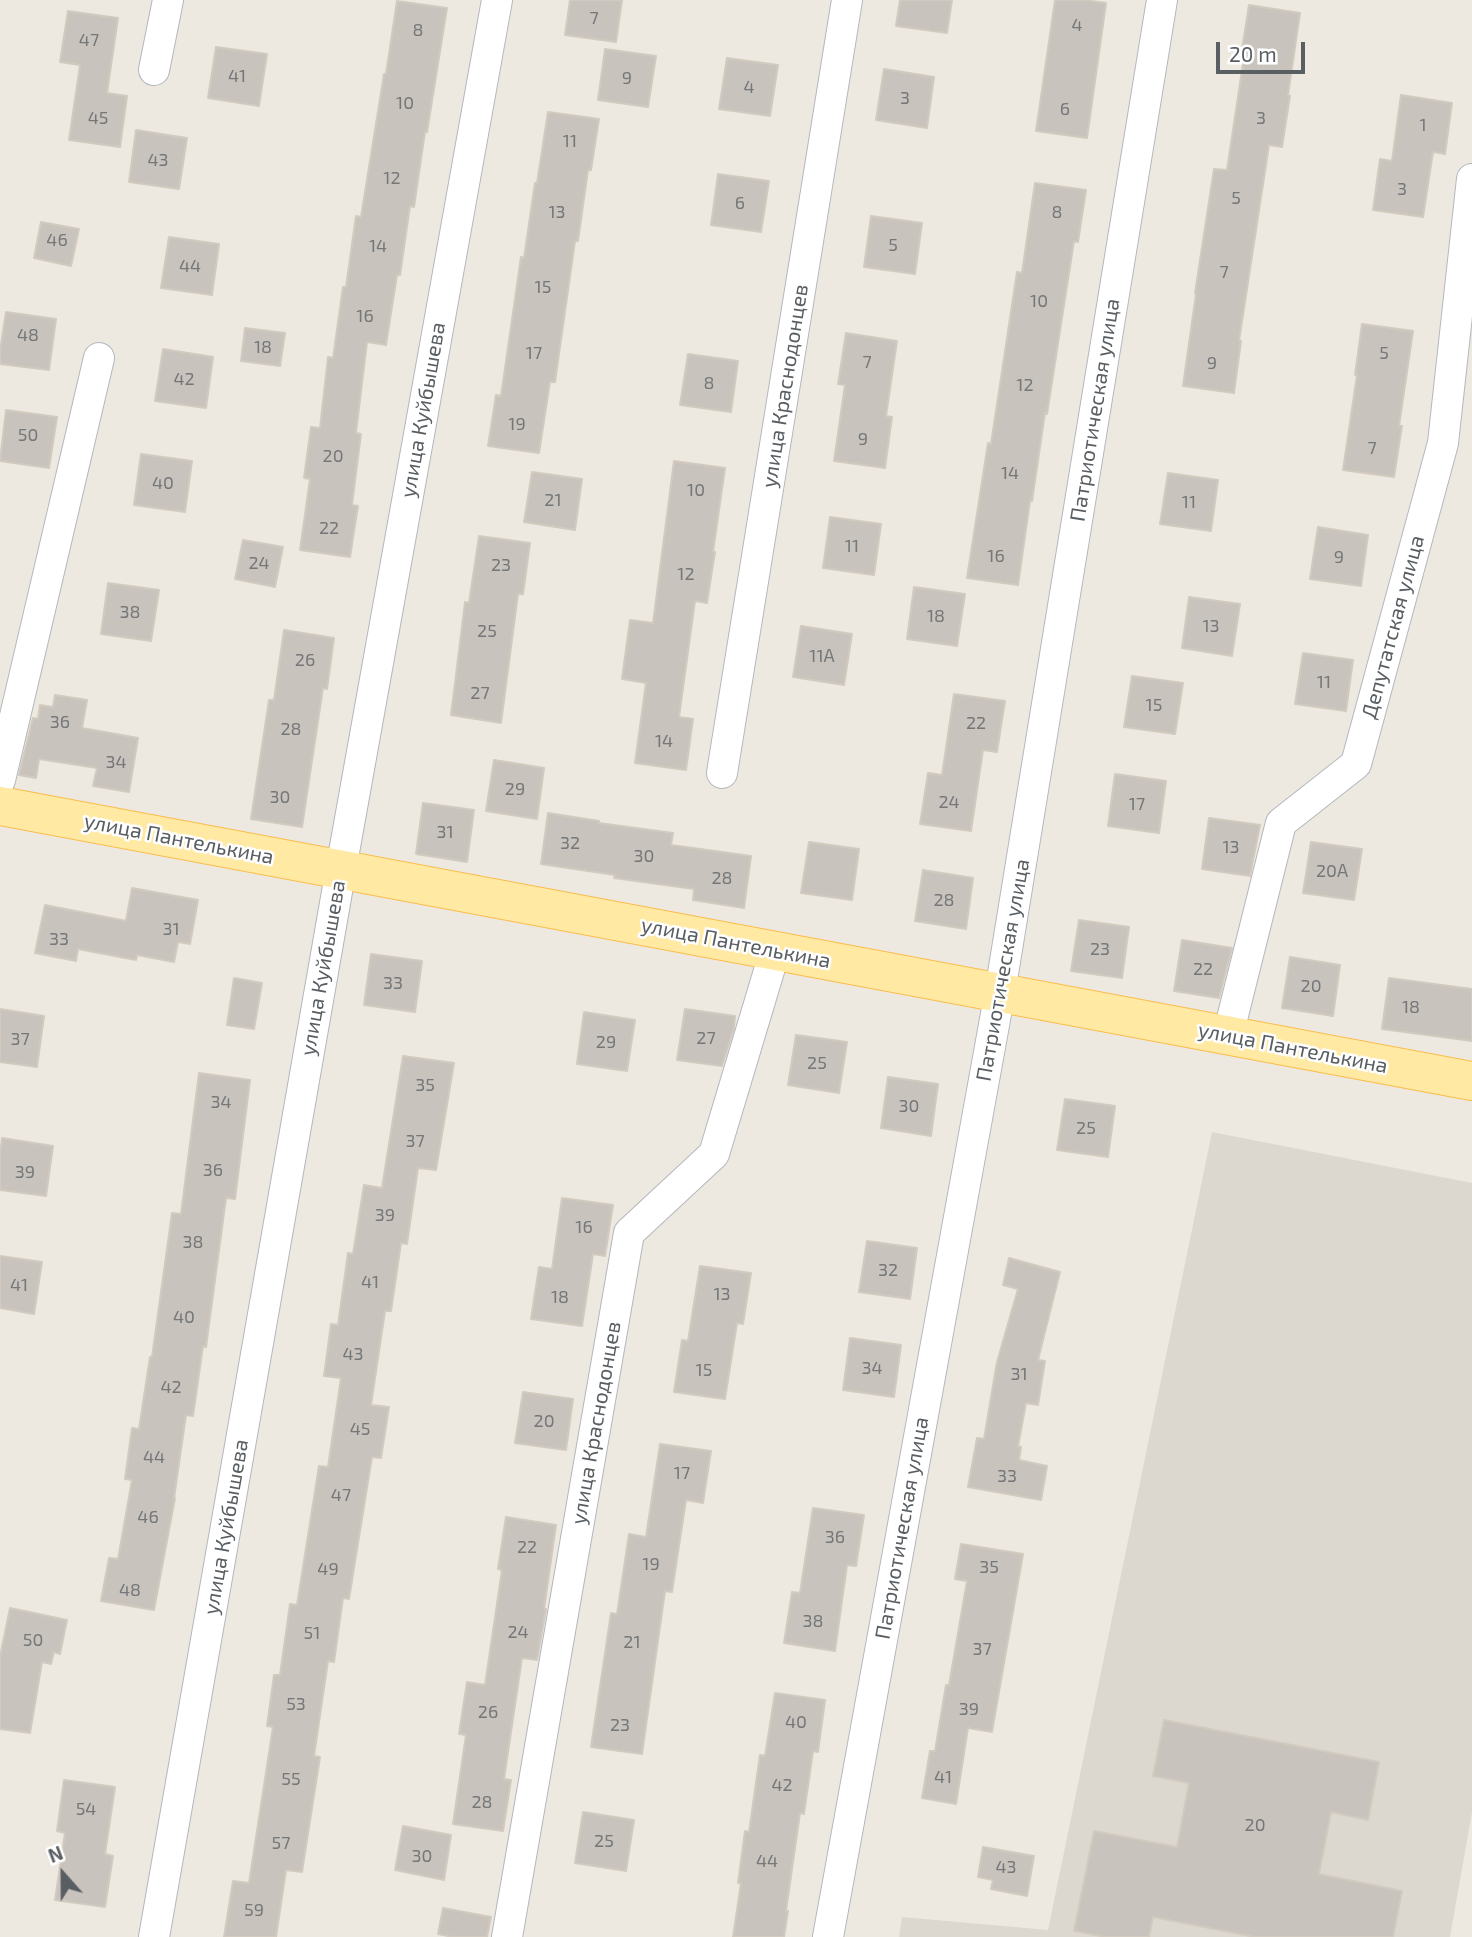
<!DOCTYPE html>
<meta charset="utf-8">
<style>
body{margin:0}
#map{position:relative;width:1472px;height:1937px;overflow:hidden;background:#ede9e0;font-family:"Exo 2",sans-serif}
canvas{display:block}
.north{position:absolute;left:28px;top:1839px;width:70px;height:70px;-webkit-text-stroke:5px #fff;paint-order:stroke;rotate:339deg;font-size:19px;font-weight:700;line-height:28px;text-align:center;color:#595e62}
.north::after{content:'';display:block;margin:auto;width:24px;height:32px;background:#595e62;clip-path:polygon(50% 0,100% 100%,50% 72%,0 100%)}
.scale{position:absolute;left:1216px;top:42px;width:89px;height:32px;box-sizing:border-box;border:4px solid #595e62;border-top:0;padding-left:9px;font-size:21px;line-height:24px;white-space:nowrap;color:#595e62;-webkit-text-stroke:5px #fff;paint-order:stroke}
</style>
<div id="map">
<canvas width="1472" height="1937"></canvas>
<div class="north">N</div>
<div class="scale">20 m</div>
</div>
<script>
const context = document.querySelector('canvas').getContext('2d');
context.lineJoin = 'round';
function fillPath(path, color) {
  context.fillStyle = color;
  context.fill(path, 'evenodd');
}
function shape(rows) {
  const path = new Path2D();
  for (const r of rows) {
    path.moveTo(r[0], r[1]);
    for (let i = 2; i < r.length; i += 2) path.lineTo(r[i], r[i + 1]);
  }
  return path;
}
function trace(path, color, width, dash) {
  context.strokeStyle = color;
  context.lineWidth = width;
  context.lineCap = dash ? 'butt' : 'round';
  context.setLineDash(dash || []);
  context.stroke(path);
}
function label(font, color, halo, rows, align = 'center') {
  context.font = font + ' "Exo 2",sans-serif';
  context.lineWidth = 5;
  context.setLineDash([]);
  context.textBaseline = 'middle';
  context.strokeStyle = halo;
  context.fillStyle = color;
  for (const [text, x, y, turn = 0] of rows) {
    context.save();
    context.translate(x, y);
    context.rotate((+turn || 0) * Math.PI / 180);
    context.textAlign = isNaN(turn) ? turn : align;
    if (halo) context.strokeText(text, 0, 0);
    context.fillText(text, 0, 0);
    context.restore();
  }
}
fillPath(shape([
 [1212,1132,1472,1183,1472,1812,1450,1937,899,1937,902,1917,1048,1930]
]), '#ddd8cf');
const building = shape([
 [570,0,622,0,616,42,565,35,570,0],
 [900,0,952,0,947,33,896,26,900,0],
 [1055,0,1084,0,1106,3,1087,138,1036,131,1055,0],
 [397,1,447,8,427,132,425,132,414,207,410,206,400,275,397,275,386,345,367,342,356,433,361,434,352,505,358,506,350,557,300,550,310,479,304,478,311,427,320,428,328,357,333,358,343,287,346,287,356,216,361,217,384,74,386,74,397,1],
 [1249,5,1300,13,1288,95,1290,96,1282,147,1269,145,1239,341,1241,341,1234,393,1183,386,1196,294,1195,293,1214,169,1227,170,1244,57,1241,56,1249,5],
 [68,11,118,18,107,93,127,96,120,147,69,140,80,65,60,62,68,11],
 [216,47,267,54,259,106,208,98,216,47],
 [605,49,656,56,648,107,598,100,605,49],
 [727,58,778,65,770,116,719,109,727,58],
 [884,69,934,77,927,128,876,120,884,69],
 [1401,95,1452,103,1445,154,1433,152,1423,217,1373,210,1380,159,1392,161,1401,95],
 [548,112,599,119,591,170,588,170,578,241,575,241,555,382,550,382,539,453,488,446,496,395,501,396,521,257,524,258,535,183,537,183,548,112],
 [136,130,187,138,179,189,129,182,136,130],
 [718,174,769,181,761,232,711,225,718,174],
 [1035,183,1086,190,1078,242,1074,241,1047,414,1045,413,1032,501,1030,501,1018,585,967,578,988,443,991,444,1017,272,1022,273,1035,183],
 [871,216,922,223,915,274,864,267,871,216],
 [41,222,79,229,71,266,34,258,41,222],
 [169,237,219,244,212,295,161,288,169,237],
 [6,312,56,319,49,370,0,364,0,351,6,312],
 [1362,324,1413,331,1399,426,1402,426,1394,477,1343,470,1357,375,1355,375,1362,324],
 [245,328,285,333,280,366,241,361,245,328],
 [846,333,897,341,886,416,892,417,885,468,834,461,845,385,838,384,846,333],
 [163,349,213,357,206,408,155,401,163,349],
 [688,354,738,361,731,412,680,405,688,354],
 [6,410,57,417,49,468,0,461,6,410],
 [141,454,192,461,185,512,134,505,141,454],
 [674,461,725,468,713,552,715,552,707,603,695,601,679,717,693,719,686,770,635,763,646,683,622,679,630,620,653,623,674,461],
 [532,472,582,479,575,530,524,522,532,472],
 [1168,473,1218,480,1211,531,1160,524,1168,473],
 [830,517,881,524,874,575,823,568,830,517],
 [1318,527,1368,535,1361,586,1310,579,1318,527],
 [479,536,530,543,523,594,518,594,501,723,451,715,465,602,469,603,479,536],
 [243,540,283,547,275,587,235,579,243,540],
 [108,583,159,590,151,641,101,634,108,583],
 [914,587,965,594,957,646,907,639,914,587],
 [1189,597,1240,604,1232,656,1182,648,1189,597],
 [801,626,852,634,844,685,793,677,801,626],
 [284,630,334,638,327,689,323,688,302,827,251,819,269,700,274,700,284,630],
 [1303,653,1353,660,1346,711,1295,704,1303,653],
 [1132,676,1183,683,1175,734,1124,727,1132,676],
 [954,694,1005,701,997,752,983,750,971,831,920,824,928,773,942,775,954,694],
 [55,695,87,700,82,728,138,738,129,792,93,786,97,768,39,759,36,778,19,775,33,718,38,719,40,705,53,707,55,695],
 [494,760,544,768,537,819,486,811,494,760],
 [1115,774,1166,781,1159,833,1108,826,1115,774],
 [423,803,474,810,467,862,416,854,423,803],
 [548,813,599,821,599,823,673,833,671,845,751,856,744,908,693,900,694,889,614,878,615,875,541,864,548,813],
 [1209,818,1260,825,1250,876,1202,869,1209,818],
 [809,842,859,849,852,900,801,893,809,842],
 [1311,842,1362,849,1354,900,1303,893,1311,842],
 [923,870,973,878,966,929,915,921,923,870],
 [132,888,198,900,190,944,178,942,174,962,137,955,136,960,78,949,76,961,35,953,45,905,126,921,132,888],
 [1079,920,1129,927,1122,978,1071,971,1079,920],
 [1182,940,1232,948,1219,998,1174,991,1182,940],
 [371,954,422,961,415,1012,364,1005,371,954],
 [1290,957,1340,965,1333,1016,1282,1008,1290,957],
 [234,978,262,983,254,1029,227,1025,234,978],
 [1389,978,1472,989,1472,1041,1382,1029,1389,978],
 [0,1009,44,1016,37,1067,0,1062,0,1009],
 [685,1009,735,1016,734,1028,722,1066,677,1060,685,1009],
 [584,1012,635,1020,627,1071,577,1064,584,1012],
 [796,1035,847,1042,839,1093,788,1085,796,1035],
 [403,1056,454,1063,436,1170,418,1168,407,1244,401,1243,391,1311,385,1311,371,1405,389,1407,381,1458,372,1457,349,1599,343,1598,334,1662,328,1661,314,1756,320,1757,302,1872,286,1870,276,1937,224,1937,233,1881,249,1883,273,1727,267,1726,274,1675,280,1675,290,1604,297,1605,319,1466,328,1467,341,1378,324,1376,331,1324,338,1325,348,1253,353,1254,364,1185,382,1188,403,1056],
 [199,1073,250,1080,235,1199,226,1198,206,1347,203,1346,193,1416,186,1415,174,1498,175,1498,154,1610,101,1601,109,1558,118,1559,132,1480,125,1479,132,1428,139,1429,150,1357,152,1357,172,1213,181,1214,199,1073],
 [888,1077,938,1084,931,1136,881,1128,888,1077],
 [1065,1099,1115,1106,1108,1157,1057,1150,1065,1099],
 [2,1138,53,1146,46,1196,0,1190,0,1154,2,1138],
 [562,1198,613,1205,605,1256,593,1254,582,1326,531,1319,539,1267,552,1269,562,1198],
 [867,1241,917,1248,910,1299,859,1292,867,1241],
 [0,1256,42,1262,34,1314,0,1308,0,1256],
 [1009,1258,1060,1272,1038,1360,1045,1361,1038,1405,1026,1403,1018,1446,1021,1447,1019,1460,1047,1466,1041,1500,968,1487,977,1438,984,1439,997,1362,1018,1289,1003,1285,1009,1258],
 [700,1266,751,1273,743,1324,737,1323,725,1399,674,1392,682,1340,688,1341,700,1266],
 [850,1338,901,1345,894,1397,843,1390,850,1338],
 [523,1392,573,1399,566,1450,515,1443,523,1392],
 [660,1444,711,1451,703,1503,686,1500,672,1592,665,1591,642,1754,591,1747,611,1613,617,1614,629,1534,646,1537,660,1444],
 [813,1508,864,1515,856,1566,847,1565,835,1651,784,1643,792,1592,800,1593,813,1508],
 [506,1517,556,1525,544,1609,546,1609,537,1660,522,1658,504,1779,511,1780,503,1831,453,1824,466,1735,459,1734,467,1682,485,1685,502,1570,498,1569,506,1517],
 [961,1544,1023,1554,992,1732,968,1728,956,1804,922,1798,930,1751,935,1751,946,1685,949,1685,967,1581,955,1579,961,1544],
 [10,1608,67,1620,60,1654,54,1652,51,1664,42,1662,30,1733,0,1729,0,1657,10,1608],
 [775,1693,825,1700,818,1752,813,1751,804,1814,800,1813,786,1911,788,1911,784,1937,733,1937,741,1883,738,1883,745,1831,749,1832,760,1755,765,1756,775,1693],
 [1164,1720,1379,1762,1368,1820,1331,1812,1319,1874,1402,1891,1393,1937,1255,1937,1153,1917,1149,1937,1106,1937,1074,1931,1094,1831,1177,1847,1189,1783,1153,1776,1164,1720],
 [64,1780,115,1787,105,1854,113,1856,105,1907,55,1900,65,1833,57,1831,64,1780],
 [583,1812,634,1820,626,1871,575,1863,583,1812],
 [403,1826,451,1835,444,1880,395,1870,403,1826],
 [983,1847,1034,1856,1027,1896,991,1889,993,1880,978,1877,983,1847],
 [443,1908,491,1917,487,1937,453,1937,438,1934,443,1908]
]);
fillPath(building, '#c8c3bd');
trace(building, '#d2cabe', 2);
const minor = shape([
 [154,70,168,0],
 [722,773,847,0],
 [0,780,99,358],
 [1228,1035,1281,823,1356,764,1443,443,1472,179],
 [154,1937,341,869,497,0],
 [507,1937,629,1233,714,1154,775,951],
 [828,1937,1000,992,1162,0]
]);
const major = shape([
 [0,806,1472,1081]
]);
trace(minor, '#b3b7bc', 32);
trace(major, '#fbbc4b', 40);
trace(minor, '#fff', 30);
trace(major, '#ffe9a3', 38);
label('18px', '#757779', null, [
 ["7",594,18],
 ["4",1077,25],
 ["8",418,30],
 ["47",89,40],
 ["41",237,76],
 ["9",627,78],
 ["4",749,87],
 ["3",905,98],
 ["10",405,103],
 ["6",1065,109],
 ["45",98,118],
 ["3",1261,118],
 ["1",1423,125],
 ["11",570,141],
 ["43",158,160],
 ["12",392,178],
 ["3",1402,189],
 ["5",1236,198],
 ["6",740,203],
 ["13",557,212],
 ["8",1057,212],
 ["46",57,240],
 ["5",893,245],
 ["14",378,246],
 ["44",190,266],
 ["7",1224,272],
 ["15",543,287],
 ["10",1039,301],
 ["16",365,316],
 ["48",28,335],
 ["18",263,347],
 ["17",534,353],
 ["5",1384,353],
 ["7",867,362],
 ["9",1212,363],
 ["42",184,379],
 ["8",709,383],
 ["12",1025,385],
 ["19",517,424],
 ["50",28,435],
 ["9",863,439],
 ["7",1372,448],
 ["20",333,456],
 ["14",1010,473],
 ["40",163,483],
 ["10",696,490],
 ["21",553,500],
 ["11",1189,502],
 ["22",329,528],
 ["11",852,546],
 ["16",996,556],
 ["9",1339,557],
 ["24",259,563],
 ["23",501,565],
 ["12",686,574],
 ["38",130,612],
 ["18",936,616],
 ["13",1211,626],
 ["25",487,631],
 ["11А",822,656],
 ["26",305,660],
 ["11",1324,682],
 ["27",480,693],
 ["15",1154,705],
 ["36",60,722],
 ["22",976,723],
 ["28",291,729],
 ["14",664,741],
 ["34",116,762],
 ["29",515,789],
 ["30",280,797],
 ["24",949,802],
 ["17",1137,804],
 ["31",445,832],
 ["32",570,843],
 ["13",1231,847],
 ["30",644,856],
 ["20А",1332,871],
 ["28",722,878],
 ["28",944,900],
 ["31",171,929],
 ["33",59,939],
 ["23",1100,949],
 ["22",1203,969],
 ["33",393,983],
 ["20",1311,986],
 ["18",1411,1007],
 ["27",706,1038],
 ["37",20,1039],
 ["29",606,1042],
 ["25",817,1063],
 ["35",425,1085],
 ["34",221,1102],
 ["30",909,1106],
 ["25",1086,1128],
 ["37",415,1141],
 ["36",213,1170],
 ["39",25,1172],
 ["39",385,1215],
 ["16",584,1227],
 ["38",193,1242],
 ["32",888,1270],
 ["41",370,1282],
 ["41",19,1285],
 ["13",722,1294],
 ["18",560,1297],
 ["40",184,1317],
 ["43",353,1354],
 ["34",872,1368],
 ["15",704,1370],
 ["31",1019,1374],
 ["42",171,1387],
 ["20",544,1421],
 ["45",360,1429],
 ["44",154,1457],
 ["17",682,1473],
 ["33",1007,1476],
 ["47",341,1495],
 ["46",148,1517],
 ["36",835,1537],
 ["22",527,1547],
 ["19",651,1564],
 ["35",989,1567],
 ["49",328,1569],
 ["48",130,1590],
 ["38",813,1621],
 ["24",518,1632],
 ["51",312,1633],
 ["50",33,1640],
 ["21",632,1642],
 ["37",982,1649],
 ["53",296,1704],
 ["39",969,1709],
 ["26",488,1712],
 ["40",796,1722],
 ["23",620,1725],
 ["41",943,1777],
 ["55",291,1779],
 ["42",782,1785],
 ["28",482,1802],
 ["54",86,1809],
 ["20",1255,1825],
 ["25",604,1841],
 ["57",281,1843],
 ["30",422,1856],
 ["44",767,1861],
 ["43",1006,1867],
 ["59",254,1910]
]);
label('21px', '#595e62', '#fff', [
 ["улица Краснодонцев",785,386,-81],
 ["улица Куйбышева",423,410,-80],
 ["Патриотическая улица",1095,410,-81],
 ["Депутатская улица",1393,627,-75],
 ["улица Пантелькина",179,839,11],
 ["улица Пантелькина",736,943,11],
 ["улица Куйбышева",323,968,-80],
 ["Патриотическая улица",1003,970,-80],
 ["улица Пантелькина",1293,1048,11],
 ["улица Краснодонцев",596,1423,-80],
 ["улица Куйбышева",226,1527,-80],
 ["Патриотическая улица",902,1528,-80]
]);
</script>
